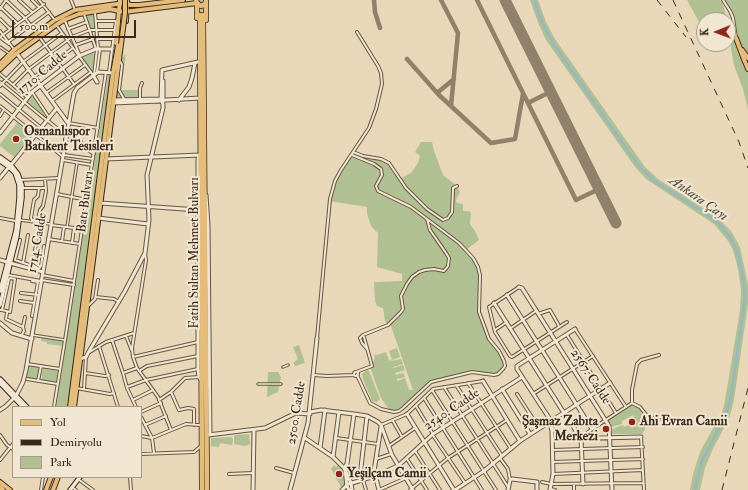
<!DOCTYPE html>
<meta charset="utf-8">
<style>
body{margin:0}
#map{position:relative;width:748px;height:490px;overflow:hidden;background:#e8d8b9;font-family:"IM FELL Double Pica",serif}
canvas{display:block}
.legend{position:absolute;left:12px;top:406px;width:130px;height:72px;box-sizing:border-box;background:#f0e6d2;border:1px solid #a79a88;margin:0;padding:5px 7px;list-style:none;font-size:12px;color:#3a291a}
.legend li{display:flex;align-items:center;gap:8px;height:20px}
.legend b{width:20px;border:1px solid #a79a88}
.north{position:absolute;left:696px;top:12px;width:40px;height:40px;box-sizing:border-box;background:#f0e6d2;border:1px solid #a79a88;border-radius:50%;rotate:269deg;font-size:11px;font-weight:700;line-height:16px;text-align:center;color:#3a291a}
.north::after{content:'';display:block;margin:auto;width:14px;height:18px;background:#8f2418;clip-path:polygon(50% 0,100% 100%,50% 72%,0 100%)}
.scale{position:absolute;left:12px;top:20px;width:124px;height:18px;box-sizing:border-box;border:2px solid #3a291a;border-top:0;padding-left:5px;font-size:12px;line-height:14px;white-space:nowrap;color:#3a291a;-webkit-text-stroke:3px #f0e6d2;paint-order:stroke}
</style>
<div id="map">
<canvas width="748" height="490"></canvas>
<ul class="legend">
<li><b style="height:5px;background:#e4bc7c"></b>Yol</li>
<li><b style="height:5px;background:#3a291a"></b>Demiryolu</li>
<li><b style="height:11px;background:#b1c093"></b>Park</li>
</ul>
<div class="north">K</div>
<div class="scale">500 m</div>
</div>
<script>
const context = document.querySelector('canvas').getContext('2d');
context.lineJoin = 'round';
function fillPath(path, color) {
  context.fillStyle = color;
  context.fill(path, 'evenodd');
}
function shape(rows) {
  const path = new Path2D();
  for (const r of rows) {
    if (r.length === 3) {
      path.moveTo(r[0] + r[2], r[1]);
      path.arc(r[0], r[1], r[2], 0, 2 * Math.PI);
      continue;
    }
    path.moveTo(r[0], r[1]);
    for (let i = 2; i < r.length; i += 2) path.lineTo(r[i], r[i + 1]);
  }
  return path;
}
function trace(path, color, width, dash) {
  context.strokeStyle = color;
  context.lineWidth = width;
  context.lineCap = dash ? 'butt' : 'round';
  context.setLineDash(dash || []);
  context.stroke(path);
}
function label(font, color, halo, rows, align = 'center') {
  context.font = font + ' "IM FELL Double Pica",serif';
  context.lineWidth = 4;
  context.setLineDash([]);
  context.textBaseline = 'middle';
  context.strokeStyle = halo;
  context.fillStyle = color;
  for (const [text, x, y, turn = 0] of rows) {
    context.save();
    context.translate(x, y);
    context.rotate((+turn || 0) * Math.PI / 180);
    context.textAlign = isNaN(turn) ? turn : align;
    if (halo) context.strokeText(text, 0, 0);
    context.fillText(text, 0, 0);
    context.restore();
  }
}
fillPath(shape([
 [530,0,538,0,546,22,555,39,645,167,658,179,716,216,731,231,740,247,748,285,748,304,734,400,730,416,712,451,705,468,700,490,690,490,693,474,700,452,722,412,724,406,740,310,741,290,738,269,733,250,728,241,714,224,646,179,635,167,546,40,539,25],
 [687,0,720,0,723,4,727,20,704,20,704,31],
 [725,0,748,0,748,55,739,42,732,12],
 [94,13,95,29,90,29,85,15],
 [735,37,748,73,748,110,743,89,734,65,731,49,732,38],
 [93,52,95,55,92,72,81,57],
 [126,54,121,90,140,90,140,99,114,100,119,61],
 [108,75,110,76,68,407,56,407],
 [32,95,48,116,46,119,27,102],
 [17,123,32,135,14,157,0,146,0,144],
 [421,142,432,142,434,151,443,175,457,186,460,192,456,200,457,203,463,204,463,211,469,211,471,213,470,224,475,231,479,240,466,250,473,258,478,267,480,275,479,312,489,339,499,351,504,361,505,366,498,374,494,375,472,372,431,382,399,411,390,411,381,398,370,367,374,360,375,354,377,355,386,352,389,361,392,359,389,351,397,348,400,357,392,360,391,361,401,359,403,364,393,367,393,368,403,365,405,370,395,373,396,375,403,373,405,377,397,379,397,381,405,378,409,390,413,390,390,323,388,325,385,321,383,308,377,306,375,301,374,282,402,281,402,274,377,267,378,233,371,226,367,214,367,207,329,201,335,181,353,152,363,156,381,159,389,163,399,179,411,173,418,163,420,156,415,152],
 [42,337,64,341,63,346,47,344,47,342,41,341],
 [299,345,305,363,295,366,293,363,298,359,293,347],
 [29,366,39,367,36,380,26,378],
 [43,368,59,371,56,383,41,381],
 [367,370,369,371,380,399,377,402,372,401,363,379,362,374],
 [268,372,278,372,281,377,278,392,267,397],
 [635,404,639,408,644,417,646,423,645,430,642,434,612,434,612,429,623,425,624,427,630,425,631,428,637,426,633,415,622,421,622,424,611,427,606,420],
 [249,434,250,444,245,446,234,444,234,436,236,435],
 [231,437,233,439,232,445,220,443,219,447,211,446,211,438],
 [339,464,342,468,346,483,341,487,331,469,334,465,336,467]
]), '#b1c093');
trace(shape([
 [534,0,541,20,552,42,637,164,654,181,703,212,718,223,730,237,737,251,743,278,745,298,731,397,725,417,702,461,695,490]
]), '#9ab8b8', 3);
trace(shape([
 [374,0,375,12,380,28],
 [441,0,458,33,451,106],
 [477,0,576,200,599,189],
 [407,59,439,95,491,143,515,139,523,94],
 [437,93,454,79],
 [528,103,550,92]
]), '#91806a', 4.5);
trace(shape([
 [505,0,616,223]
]), '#91806a', 11);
trace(shape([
 [203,0,203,15],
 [200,15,200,0]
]), '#c5b599', 4.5, [4.5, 2]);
const pedestrian = shape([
 [0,47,10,54],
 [20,220,50,224],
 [67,227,77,163],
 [32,335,65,340],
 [283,367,288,365],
 [258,384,281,384]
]);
const minor = shape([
 [6,0,25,18,35,31],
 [19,0,32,12],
 [32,0,39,7],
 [39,0,54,19],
 [71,0,75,10],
 [723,0,730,11,733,18,736,38],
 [0,7,17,23],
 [0,9,6,0],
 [95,12,98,49],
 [84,14,96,49],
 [0,19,10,29],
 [65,21,80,56],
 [96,21,116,21,109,72],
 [57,26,93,75],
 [68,29,87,22],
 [0,31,13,48],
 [0,37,44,4],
 [1,38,9,44],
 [40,38,74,84],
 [97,39,113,39],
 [8,42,49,12],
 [76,45,93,39],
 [120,61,122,65,119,90,124,99],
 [97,72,100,49],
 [0,74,27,97],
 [94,75,97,49],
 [0,82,45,119],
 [13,85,29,69,72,37,90,30,115,30],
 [0,86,23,62,62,33],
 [20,91,34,77,73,48],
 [32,92,48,116],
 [46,93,85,65],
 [0,94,39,126],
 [52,101,91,72],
 [140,101,140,88,142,83],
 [0,106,62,156],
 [0,116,3,111],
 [47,120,64,134],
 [68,123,98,128],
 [65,139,81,142,85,148,94,154],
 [353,152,363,156,381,159,389,163,406,188,427,209,443,220,448,218,452,212,453,190,453,188,457,186],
 [64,155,93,159],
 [352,155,374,164,381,169,382,175,376,186,378,191,411,207,459,243,473,258,478,267,480,275,479,312,489,339,499,351,504,361,505,366,503,369,498,374,494,375,472,372,431,382,403,408,399,411,394,412,381,409,370,403,357,375],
 [63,160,92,165],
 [21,180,59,178],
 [22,188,45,188],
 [39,188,38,196,34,200,31,218,32,220,38,220,40,210,43,206,46,191,45,179],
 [57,194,87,200],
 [0,218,16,221],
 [51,225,82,229],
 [48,239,80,244],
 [20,240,15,260,38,268,41,266,44,246],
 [62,241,64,227],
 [72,243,74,228],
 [145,253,146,260,132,348,133,357,137,368,158,397,171,430],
 [23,263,28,235],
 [32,266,36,245,39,244,40,235],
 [8,275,41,281],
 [42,275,74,281],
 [41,280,74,285],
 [519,287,489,307,495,332,510,356,512,357,567,322],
 [21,293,39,295],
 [96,297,114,299,119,302],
 [20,301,34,303],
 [88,306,95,299,98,280],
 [0,310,2,310,10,312,15,279,10,278,9,279,2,310],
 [7,313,6,319,23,327],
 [538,314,550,310,558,324,559,327],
 [32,316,38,282,32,281],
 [511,328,536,311],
 [575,329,626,407],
 [495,330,507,322],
 [567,335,616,413],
 [21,336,24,331,23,327,25,317],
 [126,336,132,351],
 [317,338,330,199,335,181,341,170,369,128,376,109,382,84,381,73,378,66,357,32],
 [112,340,123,373,137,368],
 [99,346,118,407],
 [367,349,362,343,360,338,363,335,388,325,401,312,403,309,401,296,407,284,412,277,419,272,425,270,434,269,444,271,448,266,449,258,446,253,430,230,427,219],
 [88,353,106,342,134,333],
 [133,357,198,342],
 [27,364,60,369],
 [139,371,147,366,198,356],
 [356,374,2],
 [356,372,372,366,364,337],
 [85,373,105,376,109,375],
 [123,373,127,388,136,407],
 [313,375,327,376,354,375],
 [27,379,58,384],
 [38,381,41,366],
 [468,383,511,449],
 [456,385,502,456],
 [127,387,146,380,198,369],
 [444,387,508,487],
 [76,388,110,394,114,393],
 [84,389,86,357],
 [432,390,496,490],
 [171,392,179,410,188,408,194,409,194,425],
 [517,394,539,428],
 [533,394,593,356],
 [424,398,482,490],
 [133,400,153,390],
 [159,400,171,392,185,378,199,377],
 [632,403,632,390,637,364,641,360,659,355],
 [416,406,433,434],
 [54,407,66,334,106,72],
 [141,412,161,403],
 [141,417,152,438,154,453],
 [393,421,402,437],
 [145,425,166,416],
 [381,425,407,414,433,389,483,381],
 [432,434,465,483],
 [0,435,7,445,13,449],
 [141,436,152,438,186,424,200,425],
 [641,437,644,490],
 [336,438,378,444],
 [581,438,592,429,632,403,640,407,648,417,651,418,663,417],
 [389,446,415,428],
 [553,450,643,447],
 [415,451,440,490],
 [141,454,194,452,201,446],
 [500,458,508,469,510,480],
 [376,459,391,454],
 [407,459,427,490],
 [0,460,13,444],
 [553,462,643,459],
 [276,468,294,473],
 [345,468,364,477,375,476],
 [229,474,253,473],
 [553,474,643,470],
 [130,477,131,490],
 [78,479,93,490],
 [363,480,366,490],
 [359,481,370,478],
 [542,482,551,484,643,483],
 [574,484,574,490],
 [72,487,76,490],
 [550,489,555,490],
 [41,490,43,477],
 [379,490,406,478],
 [410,490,448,458,507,420]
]);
const tertiary = shape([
 [18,55,68,123],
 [162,70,198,62],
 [93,75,97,82],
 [163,81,163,102],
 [113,100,162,99],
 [179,100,189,87,192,78,195,63],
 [113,103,160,101,166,100,200,98],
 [0,133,32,92,79,56,96,49,112,49],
 [106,159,200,155,198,159,198,369,199,377,202,381],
 [11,165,57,108],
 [0,178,9,167],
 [206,195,208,226,210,435],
 [100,203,198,210],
 [98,218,148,224],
 [0,260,7,262],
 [10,263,43,272],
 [519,287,522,288,609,426,612,490],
 [507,295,592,429],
 [494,303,564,413],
 [0,323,12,333,32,339],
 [80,359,86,357,88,353,125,291,145,253,149,220,147,175,163,108,163,104,161,99,162,70],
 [483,381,520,441],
 [502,389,530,434],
 [16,396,23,382,26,370,74,93,77,88,98,72,113,73],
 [0,410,6,406,14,398],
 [310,412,321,410,354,414,367,416,378,422,381,425,392,455,413,490],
 [565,412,576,431,572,438],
 [407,414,454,490],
 [551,421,517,369,517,366,575,329],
 [550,422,552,431,552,420],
 [208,435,265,428,296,413,310,414],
 [305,438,333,457,344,468,351,483,352,490],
 [581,438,583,484],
 [552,439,641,437],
 [320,448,325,410],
 [333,457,339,412],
 [344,468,347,464,354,414],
 [345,470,347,486,349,490],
 [360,476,367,416],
 [375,476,398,466,433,434,522,377],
 [253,490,254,430],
 [290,490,308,423,317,338],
 [342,490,348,484,359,481],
 [379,490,374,471,381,427],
 [455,490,484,471,520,441,610,383],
 [508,490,510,480,512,479,537,482,537,490],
 [550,490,553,474,552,431]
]);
const secondary = shape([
 [0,157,11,165,18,174,22,185,22,198,17,236,0,305],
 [0,161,9,167,15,173,19,185,19,198,16,230,0,291],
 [0,379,27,407],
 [0,383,23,407],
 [70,490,80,477]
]);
const primary = shape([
 [126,21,127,0],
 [736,38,745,62],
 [116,43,120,0],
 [742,50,748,58],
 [0,64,14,50,55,20,75,10,124,3,131,5,139,5,183,0],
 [746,64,748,69],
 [0,69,17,53,56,25,64,20,79,14,110,9,124,12,197,3],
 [70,407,113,73,119,40],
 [74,407,121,44],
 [0,482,10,490],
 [0,487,3,490],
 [46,490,51,477],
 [53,490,58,477]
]);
const trunk = shape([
 [196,0,197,3,201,6,205,4,206,1],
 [206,3,206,20],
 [200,15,202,490],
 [203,15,207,490],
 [197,18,197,4]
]);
trace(pedestrian, '#665542', 3.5);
trace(minor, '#665542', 4);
trace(tertiary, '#665542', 5);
trace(secondary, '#3a291a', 5.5);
trace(primary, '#3a291a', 6);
trace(trunk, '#3a291a', 6);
trace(pedestrian, '#f0e6d2', 1.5);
trace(minor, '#f0e6d2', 2);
trace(tertiary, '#f0e6d2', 3);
trace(secondary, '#f0e6d2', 3.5);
trace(primary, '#e4bc7c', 4);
trace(trunk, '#e4bc7c', 4.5);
trace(shape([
 [657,0,686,37],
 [673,0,739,142,748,168],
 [722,490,748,388]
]), '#3a291a', 1, [7, 7]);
const primaryBridge = shape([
 [121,44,125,13,125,0]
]);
trace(primaryBridge, '#3a291a', 6, []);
trace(primaryBridge, '#e4bc7c', 4);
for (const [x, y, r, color] of [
 [16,139,4,"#8f2418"],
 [632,422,4,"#8f2418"],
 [606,429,4,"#8f2418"],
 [339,474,4,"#8f2418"]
]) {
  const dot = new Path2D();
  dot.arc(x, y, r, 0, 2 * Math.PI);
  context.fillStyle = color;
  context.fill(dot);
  trace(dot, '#f0e6d2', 1.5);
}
label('13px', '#3a291a', '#f0e6d2', [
 ["1710. Cadde",43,73,-40],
 ["Batı Bulvarı",86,202,-83],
 ["1714. Cadde",38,243,-80],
 ["Fatih Sultan Mehmet Bulvarı",195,253,-90],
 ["2567. Cadde",590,377,57],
 ["2540. Cadde",452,410,-34],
 ["2500. Cadde",297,413,-81]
]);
label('bold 13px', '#3a291a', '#f0e6d2', [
 ["Osmanlıspor",24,132],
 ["Batıkent Tesisleri",24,147],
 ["Şaşmaz Zabıta",598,422,"right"],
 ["Merkezi",598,437,"right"],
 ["Ahi Evran Camii",640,422],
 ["Yeşilçam Camii",347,474]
], 'left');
label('italic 14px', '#524d42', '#f0e6d2', [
 ["Ankara Çayı",698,199,35]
]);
</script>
